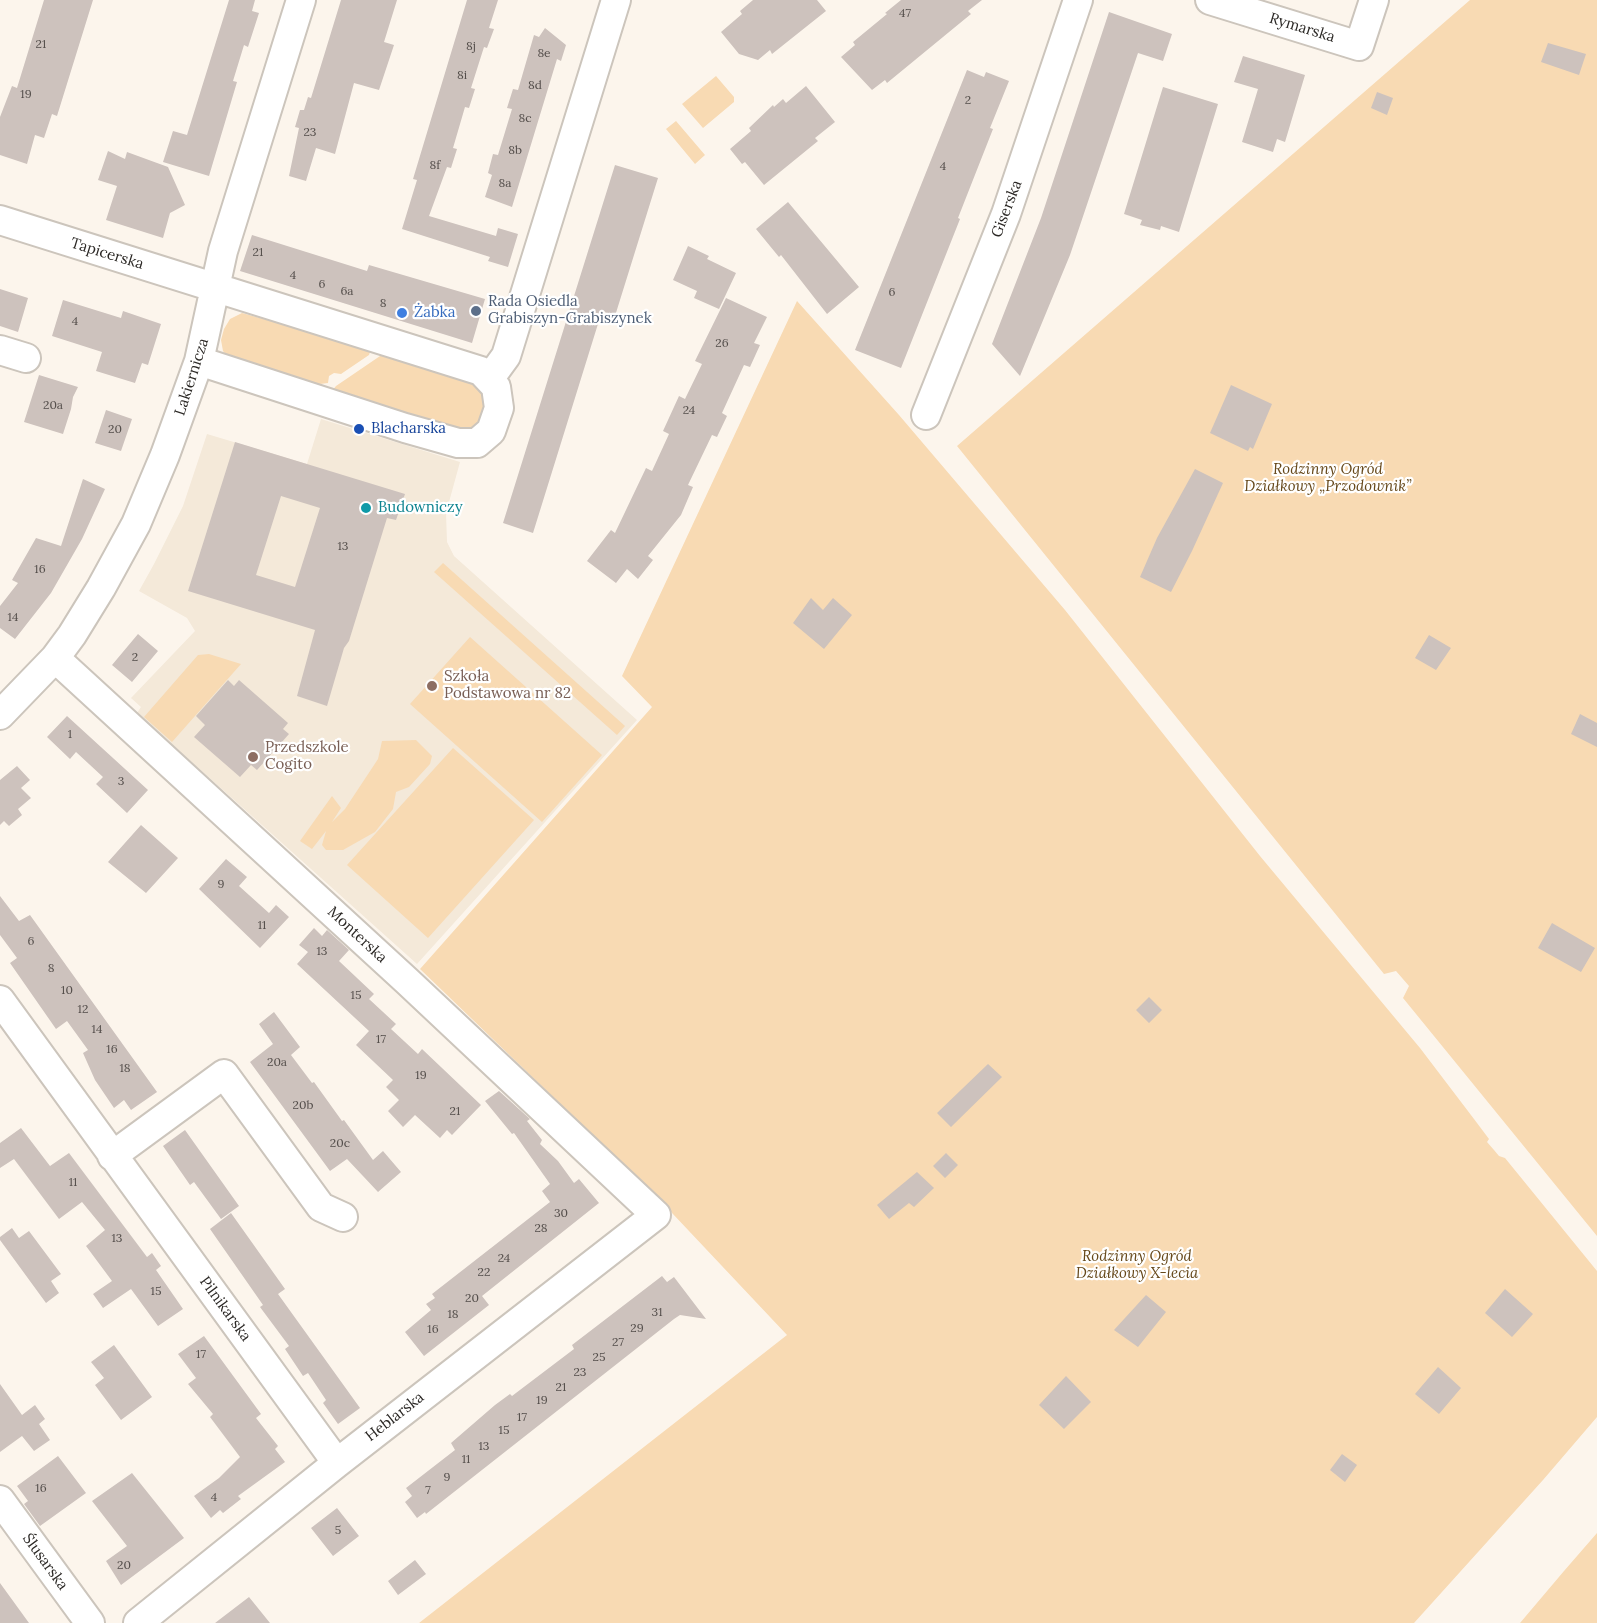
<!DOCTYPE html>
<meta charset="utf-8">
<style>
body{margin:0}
canvas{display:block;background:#fcf5ec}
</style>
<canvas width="1597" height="1623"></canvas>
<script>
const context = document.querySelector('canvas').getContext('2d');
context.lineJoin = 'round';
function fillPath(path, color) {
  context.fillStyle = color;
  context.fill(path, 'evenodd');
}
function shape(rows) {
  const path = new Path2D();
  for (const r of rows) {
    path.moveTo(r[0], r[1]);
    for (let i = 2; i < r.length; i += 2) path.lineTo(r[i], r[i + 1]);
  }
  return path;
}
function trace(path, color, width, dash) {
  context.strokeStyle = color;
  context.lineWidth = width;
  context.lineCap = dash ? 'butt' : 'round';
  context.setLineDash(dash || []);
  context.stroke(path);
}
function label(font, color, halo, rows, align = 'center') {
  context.font = font + ' Lora,serif';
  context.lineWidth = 4.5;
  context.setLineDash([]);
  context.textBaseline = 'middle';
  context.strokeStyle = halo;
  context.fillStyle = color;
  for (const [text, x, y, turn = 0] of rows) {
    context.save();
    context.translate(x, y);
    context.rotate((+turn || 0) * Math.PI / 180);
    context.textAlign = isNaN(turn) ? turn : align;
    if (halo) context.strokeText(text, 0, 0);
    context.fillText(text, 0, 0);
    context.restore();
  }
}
fillPath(shape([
 [321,419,460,462,446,513,447,542,454,556,637,720,417,964,137,713,141,707,131,698,195,631,187,618,139,591,154,564,183,506,207,434,307,464]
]), '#f4e9d9');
fillPath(shape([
 [1470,0,1597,0,1597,1236,1403,998,1409,986,1396,971,1384,974,957,446],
 [716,76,734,97,734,102,703,128,682,104],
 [676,121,705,155,695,164,666,129],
 [797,301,899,415,1065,610,1260,856,1420,1048,1474,1119,1489,1139,1487,1142,1494,1150,1499,1156,1505,1158,1597,1271,1597,1417,1543,1480,1414,1623,419,1623,787,1335,656,1196,420,969,652,707,622,676],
 [242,313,371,349,369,355,341,374,334,373,329,376,328,383,312,385,227,356,223,351,221,340,224,329,230,319],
 [383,354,474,382,487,397,483,420,475,429,466,432,332,391,336,386],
 [443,563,625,726,617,735,434,572],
 [470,637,602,755,542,822,410,704],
 [209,654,241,664,172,742,144,717,198,655],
 [416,740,432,756,430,764,409,787,396,792,393,809,375,832,343,850,326,850,322,845,326,831,312,849,300,841,332,796,341,808,332,822,345,809,378,759,382,741],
 [453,748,534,820,428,938,347,865],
 [1597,1533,1597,1623,1520,1623,1564,1571]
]), '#f8dab3');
fillPath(shape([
 [44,0,93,0,57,116,52,114,44,138,35,135,27,164,0,155,0,117,12,86,17,88],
 [229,0,255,0,252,11,259,13,248,47,244,45,233,81,237,82,209,176,163,162,173,131,187,135],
 [341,0,397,0,384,42,394,45,379,90,354,83,335,154,316,148,306,181,289,176,299,128,295,127,300,110,304,110,308,97,311,98],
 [467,0,498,0,489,28,494,29,487,48,484,47,471,88,475,89,469,108,465,107,453,148,457,149,451,168,447,167,429,216,496,236,498,228,518,234,508,267,488,261,490,257,402,229,417,180,413,179],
 [753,0,817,0,826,11,772,54,770,50,758,60,739,54,721,32,742,14,740,11],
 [901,0,982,0,968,11,971,14,887,83,885,80,872,90,841,57,855,45,853,42,887,14,885,13],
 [1109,12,1172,34,1163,61,1138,53,1070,255,1020,376,992,344,1041,218],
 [545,28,566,45,561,61,557,59,512,207,485,197,492,175,488,173,493,154,498,155,512,109,507,108,513,89,518,90,534,35,539,37],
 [1548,43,1586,54,1579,75,1541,62],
 [1243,56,1305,75,1285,142,1277,139,1273,152,1242,142,1258,89,1234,82],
 [967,70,984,77,986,72,1009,81,990,128,993,129,958,218,960,219,901,368,855,350],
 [806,86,835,122,815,138,818,141,764,185,745,162,742,164,730,149,751,131,749,128,773,105,774,107,783,99,786,103],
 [1163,87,1218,104,1179,232,1161,226,1160,230,1140,225,1142,220,1124,214],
 [1377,92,1393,98,1387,115,1371,108],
 [108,151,125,159,127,152,168,167,185,205,170,213,163,238,106,220,117,186,98,180],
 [615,165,658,178,615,316,602,311,533,533,503,523],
 [788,202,859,287,827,314,781,255,779,257,756,229],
 [252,235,367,271,369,265,485,299,472,343,240,271],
 [688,246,709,256,707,259,736,273,719,309,694,298,697,291,673,280],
 [0,289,28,298,18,332,0,326],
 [726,298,767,317,754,343,760,345,750,367,744,365,722,413,727,416,717,437,712,435,688,485,693,487,681,515,648,556,653,560,638,579,627,569,616,583,587,561,611,530,615,533,646,468,652,471,669,434,663,431,679,396,685,399,702,364,695,361],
 [63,300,121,318,123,311,161,324,148,365,142,363,135,383,96,371,102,352,52,336],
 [39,375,78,387,73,397,71,409,63,434,24,422],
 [1231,385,1272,404,1253,449,1250,447,1248,451,1210,433],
 [106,410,132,419,121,451,95,443],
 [235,442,405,494,396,520,387,518,349,641,344,648,327,706,297,696,315,630,188,591],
 [281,496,320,508,295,587,256,575],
 [1195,469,1223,483,1192,551,1171,592,1140,577,1157,538],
 [83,479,105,489,82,539,51,593,15,639,0,628,0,606,18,583,12,580,36,538,61,546],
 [811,598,823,610,833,598,852,615,824,649,793,623],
 [138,634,158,651,132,682,112,665],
 [1429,635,1451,648,1436,670,1415,658],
 [228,680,234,686,239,680,288,723,283,729,289,734,257,770,251,765,240,777,194,737,205,725,196,716],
 [1580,714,1597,723,1597,747,1571,734],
 [67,716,148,790,127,813,96,784,103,777,76,752,70,759,47,737],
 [17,766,30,780,21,788,31,798,18,809,22,815,9,826,4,821,0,825,0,780],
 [141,825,178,858,146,893,108,862],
 [226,859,247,877,239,886,269,913,276,905,289,917,260,948,199,889],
 [0,896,19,921,30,915,157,1092,131,1110,124,1100,114,1108,95,1080,83,1053,88,1050,67,1021,56,1029,10,963,17,958,0,935],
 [1552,923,1595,948,1581,972,1538,948],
 [314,928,322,936,327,930,349,950,339,961,374,994,369,999,396,1024,391,1029,418,1054,422,1049,481,1105,452,1135,447,1130,440,1138,415,1115,403,1127,388,1111,399,1100,386,1087,393,1080,356,1045,369,1031,297,964,308,952,299,945],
 [1149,997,1162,1010,1149,1023,1136,1010],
 [274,1012,300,1047,291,1055,312,1083,314,1082,342,1121,344,1120,373,1160,383,1151,401,1172,378,1192,347,1159,330,1171,250,1062,273,1044,259,1024],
 [988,1064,1002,1077,951,1127,937,1113],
 [499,1091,530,1119,527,1121,542,1140,540,1144,558,1161,574,1183,579,1179,599,1203,482,1296,489,1305,424,1356,405,1332,431,1310,426,1304,435,1298,432,1294,550,1202,542,1191,550,1184,514,1133,512,1134,485,1101],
 [21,1128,50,1166,69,1153,147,1257,152,1253,161,1266,156,1270,183,1309,158,1326,131,1289,103,1308,93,1294,112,1281,86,1246,105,1230,82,1202,59,1219,14,1159,0,1168,0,1143],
 [185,1130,239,1206,221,1219,194,1182,190,1185,163,1146],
 [946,1153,958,1165,945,1178,933,1166],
 [917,1172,934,1188,914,1207,909,1203,889,1219,877,1205],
 [231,1213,285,1289,278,1294,360,1408,338,1424,323,1403,326,1400,308,1373,303,1376,285,1349,289,1346,260,1307,263,1305,210,1229],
 [12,1228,19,1238,29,1231,61,1274,51,1281,59,1293,46,1303,0,1240,0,1237],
 [662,1276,667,1282,674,1277,706,1319,680,1315,674,1319,426,1514,425,1512,417,1518,405,1502,412,1496,406,1488,455,1450,451,1443,495,1405,510,1394,512,1396,574,1349,572,1345],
 [1505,1289,1533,1314,1512,1337,1485,1313],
 [1146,1295,1166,1312,1138,1347,1114,1330],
 [204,1336,261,1414,256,1418,278,1446,275,1449,285,1462,238,1496,241,1499,223,1513,220,1510,211,1518,194,1496,219,1478,240,1457,210,1417,213,1414,188,1384,196,1378,178,1354],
 [114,1345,152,1397,121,1420,95,1385,104,1378,91,1362],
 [1438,1367,1461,1388,1439,1414,1415,1394],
 [1066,1376,1091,1402,1064,1429,1039,1405],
 [0,1384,22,1415,35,1405,45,1419,39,1424,50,1440,34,1451,22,1436,0,1452],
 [1342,1454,1357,1465,1345,1482,1330,1470],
 [58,1456,86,1493,40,1526,24,1504,28,1501,17,1486],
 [132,1473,184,1538,121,1585,106,1561,127,1546,92,1501],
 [337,1508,359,1536,333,1556,311,1528],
 [415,1560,426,1574,398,1595,388,1581],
 [0,1583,29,1623,0,1623],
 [249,1597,270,1623,215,1623]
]), '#cdc2bd');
const minor = shape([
 [1210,0,1359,46,1374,0],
 [0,220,481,371,496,387,499,408,491,431,477,443,458,443,405,428,199,361],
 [0,350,26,358],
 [490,378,506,356,616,0],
 [926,415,1006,214,1078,0],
 [55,658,407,981,656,1215,337,1463,138,1623],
 [0,715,55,658,72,635,101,588,136,524,165,455,199,361,223,251,301,0],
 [0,1000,337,1463],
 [112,1156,224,1074,321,1207,343,1217],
 [0,1500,90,1623]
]);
trace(minor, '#ccc5bc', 32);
trace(minor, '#fff', 28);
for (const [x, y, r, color] of [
 [476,311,6,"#5c6f8a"],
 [402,313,6,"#3f7fe0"],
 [359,429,6,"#1a4fb4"],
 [366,508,6,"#0f9aa8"],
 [432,686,6,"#8d6e63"],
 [253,757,6,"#8d6e63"]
]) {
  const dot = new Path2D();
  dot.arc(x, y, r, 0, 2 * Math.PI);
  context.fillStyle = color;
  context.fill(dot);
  trace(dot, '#fff', 2);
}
label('12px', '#544e4b', null, [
 ["47",905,14],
 ["21",41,45],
 ["8j",471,47],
 ["8e",544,54],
 ["8i",462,76],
 ["8d",535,86],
 ["19",26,95],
 ["2",968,101],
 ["8c",525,119],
 ["23",310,133],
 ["8b",515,151],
 ["8f",435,166],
 ["4",943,167],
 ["8a",505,184],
 ["21",258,253],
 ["4",293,276],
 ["6",322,285],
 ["6a",347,292],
 ["6",892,293],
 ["8",383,304],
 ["4",75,322],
 ["26",722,344],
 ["20a",53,406],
 ["24",689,411],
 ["20",115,430],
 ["13",343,547],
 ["16",40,570],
 ["14",13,618],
 ["2",135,658],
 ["1",70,735],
 ["3",121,782],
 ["9",221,885],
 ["11",262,926],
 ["6",31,942],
 ["13",322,952],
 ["8",51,969],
 ["10",67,991],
 ["15",356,996],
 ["12",83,1010],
 ["14",97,1030],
 ["17",381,1040],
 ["16",112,1050],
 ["20a",277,1063],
 ["18",125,1069],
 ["19",421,1076],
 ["20b",303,1106],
 ["21",455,1112],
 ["20c",340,1144],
 ["11",73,1183],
 ["30",561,1214],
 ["28",541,1229],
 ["13",117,1239],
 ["24",504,1259],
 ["22",484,1273],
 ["15",156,1292],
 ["20",472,1299],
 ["31",657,1313],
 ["18",453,1315],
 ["29",637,1329],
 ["16",433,1330],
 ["27",618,1343],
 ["17",201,1355],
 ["25",599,1358],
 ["23",580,1373],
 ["21",561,1388],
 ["19",542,1401],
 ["17",522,1418],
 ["15",504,1431],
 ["13",484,1447],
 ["11",466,1460],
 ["9",447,1478],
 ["16",41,1489],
 ["7",428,1491],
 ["4",214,1498],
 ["5",338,1531],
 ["20",124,1566]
]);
label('15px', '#2b2825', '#fff', [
 ["Rymarska",1302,28,17],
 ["Giserska",1007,209,-69],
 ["Tapicerska",107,254,17],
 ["Lakiernicza",192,377,-72],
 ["Monterska",357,935,43],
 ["Pilnikarska",225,1309,54],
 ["Heblarska",395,1417,-38],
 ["Ślusarska",45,1562,54]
]);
label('15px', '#4e5e75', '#fff', [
 ["Rada Osiedla",488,302],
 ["Grabiszyn-Grabiszynek",488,319]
], 'left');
label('15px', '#366cbe', '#fff', [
 ["Żabka",414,313]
], 'left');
label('15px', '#164399', '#fff', [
 ["Blacharska",371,429]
], 'left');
label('italic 15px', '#66481a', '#fff', [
 ["Rodzinny Ogród",1328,470],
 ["Działkowy „Przodownik”",1328,487],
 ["Rodzinny Ogród",1137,1257],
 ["Działkowy X-lecia",1137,1274]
]);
label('15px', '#0d838f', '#fff', [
 ["Budowniczy",378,508]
], 'left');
label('15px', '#785e54', '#fff', [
 ["Szkoła",444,677],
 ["Podstawowa nr 82",444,694],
 ["Przedszkole",265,748],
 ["Cogito",265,765]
], 'left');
</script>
